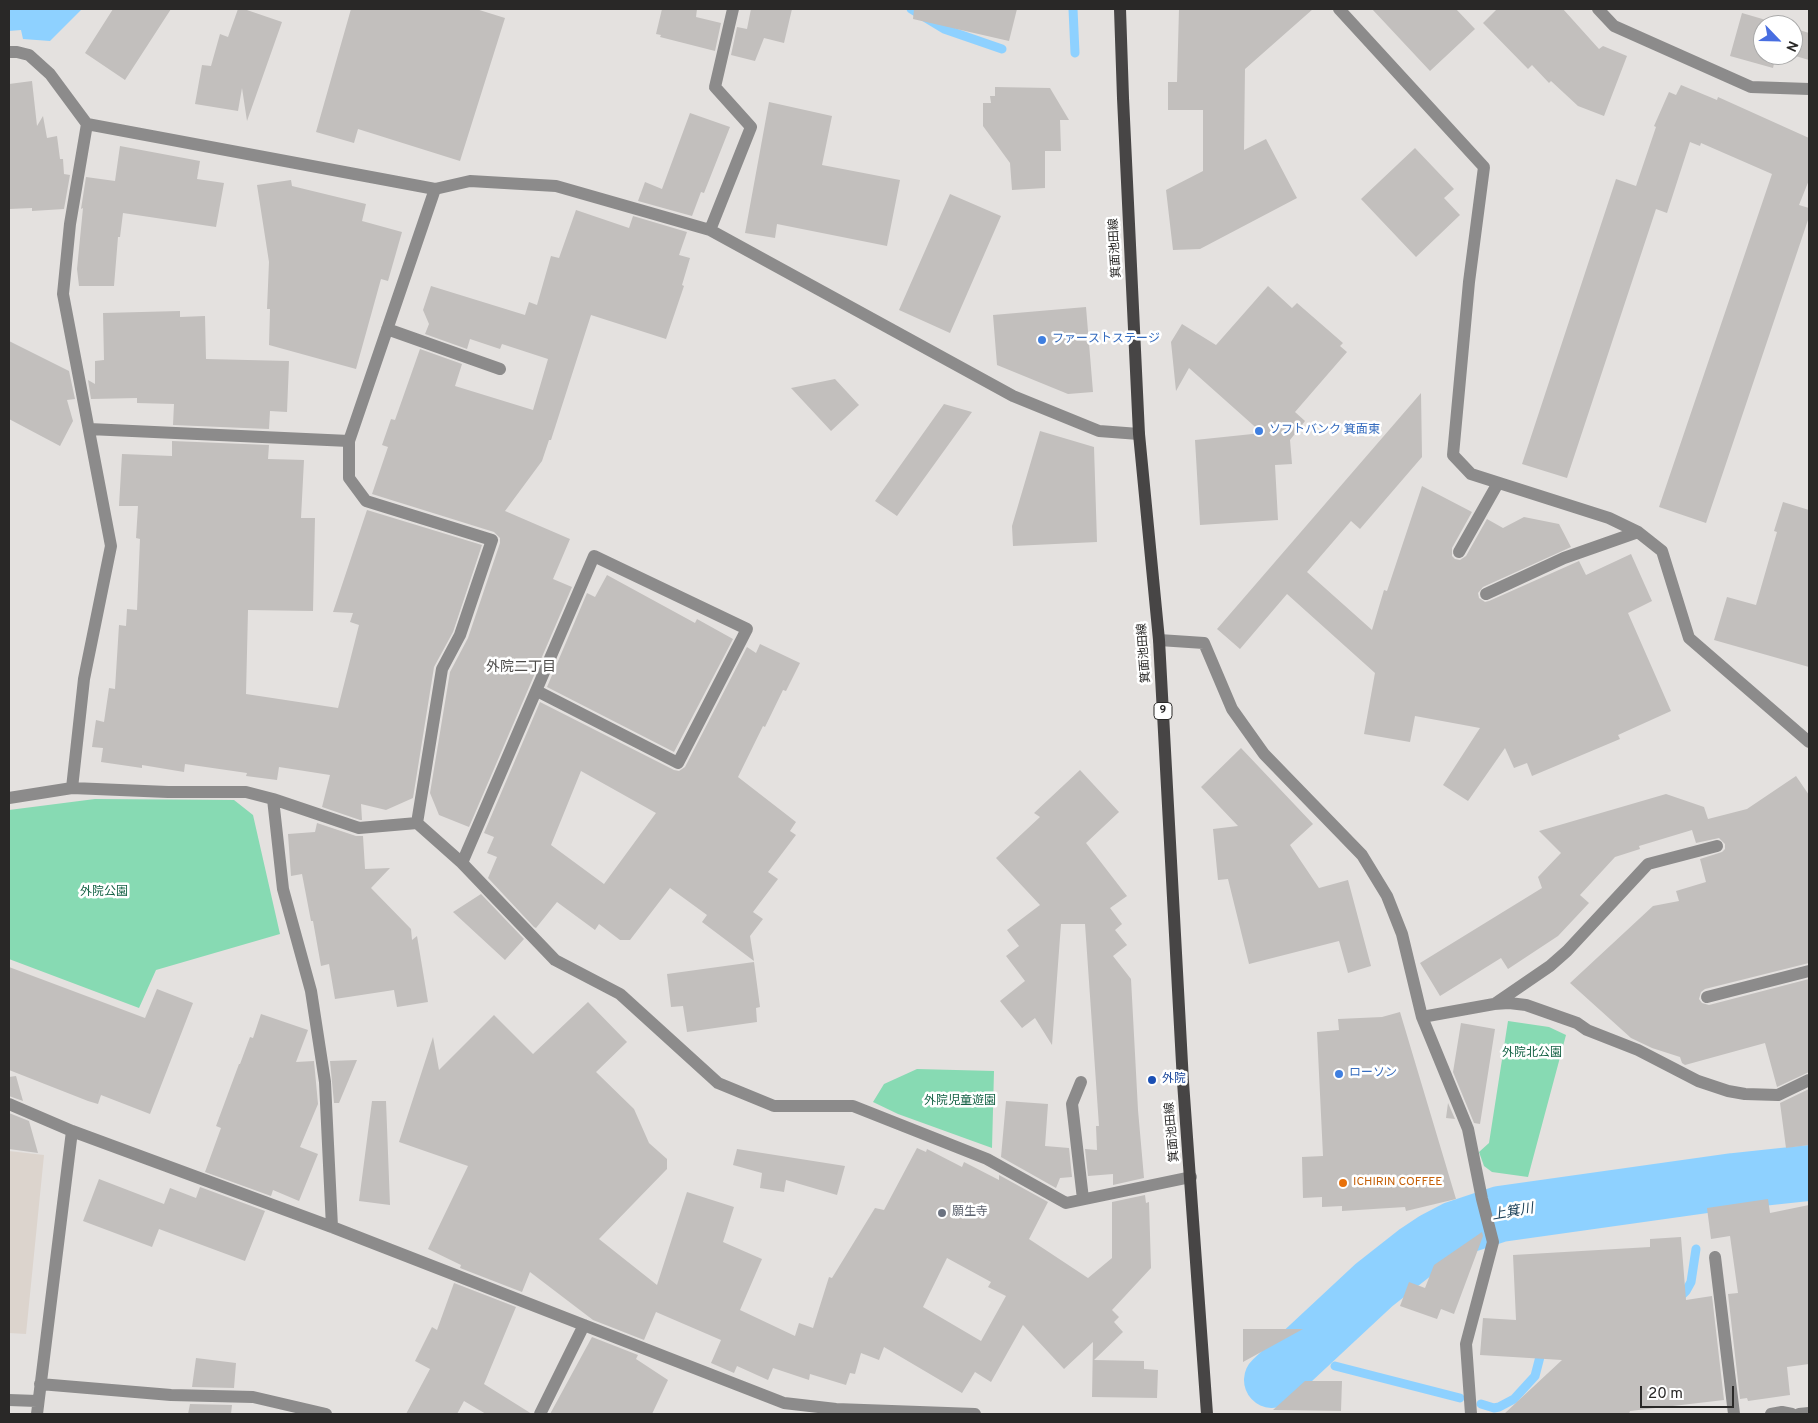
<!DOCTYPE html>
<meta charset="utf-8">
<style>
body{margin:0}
#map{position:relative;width:1818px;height:1423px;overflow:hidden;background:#e4e1df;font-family:Overpass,sans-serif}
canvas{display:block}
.frame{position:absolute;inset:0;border:10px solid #292827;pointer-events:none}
.north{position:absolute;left:1753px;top:15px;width:50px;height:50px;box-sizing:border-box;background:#fff;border:1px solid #a9a9a9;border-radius:50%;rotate:114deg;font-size:14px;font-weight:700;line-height:20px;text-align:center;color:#292827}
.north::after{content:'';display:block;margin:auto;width:18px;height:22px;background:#486ee1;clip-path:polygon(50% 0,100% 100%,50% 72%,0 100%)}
.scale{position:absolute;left:1640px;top:1386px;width:94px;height:22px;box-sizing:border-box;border:2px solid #292827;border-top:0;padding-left:6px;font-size:15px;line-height:18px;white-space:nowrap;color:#292827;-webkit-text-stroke:4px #fff;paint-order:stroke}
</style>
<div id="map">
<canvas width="1818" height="1423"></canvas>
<div class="frame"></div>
<div class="north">N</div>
<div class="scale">20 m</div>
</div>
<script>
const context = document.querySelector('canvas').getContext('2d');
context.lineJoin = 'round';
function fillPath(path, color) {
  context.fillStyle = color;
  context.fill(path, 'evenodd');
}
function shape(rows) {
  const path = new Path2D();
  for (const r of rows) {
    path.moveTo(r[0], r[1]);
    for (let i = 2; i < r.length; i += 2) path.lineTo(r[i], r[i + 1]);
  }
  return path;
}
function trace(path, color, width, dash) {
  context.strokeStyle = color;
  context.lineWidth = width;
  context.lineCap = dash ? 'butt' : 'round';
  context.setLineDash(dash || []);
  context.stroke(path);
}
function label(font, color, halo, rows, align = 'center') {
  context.font = font + ' Overpass,"Noto Sans JP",sans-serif';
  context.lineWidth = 5;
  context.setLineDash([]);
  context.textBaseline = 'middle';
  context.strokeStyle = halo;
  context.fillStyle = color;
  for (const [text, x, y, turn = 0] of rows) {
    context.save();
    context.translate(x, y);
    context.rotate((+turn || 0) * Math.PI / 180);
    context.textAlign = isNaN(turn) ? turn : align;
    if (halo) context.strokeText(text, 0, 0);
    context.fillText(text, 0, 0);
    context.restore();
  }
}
fillPath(shape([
 [9,1151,44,1155,26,1334,9,1333]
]), '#dcd4cd');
fillPath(shape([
 [95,799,234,800,253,815,280,934,156,970,139,1008,9,959,9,810],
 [1508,1021,1549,1027,1566,1035,1528,1177,1492,1172,1484,1166,1479,1152,1489,1143],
 [917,1069,994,1071,992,1148,898,1114,873,1102,884,1084]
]), '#87dab3');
fillPath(shape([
 [9,9,82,9,50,41,23,39,21,30,9,31]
]), '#8ed1ff');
trace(shape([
 [911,9,944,29,1002,49],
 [1073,9,1075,53],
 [1677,1297,1681,1296,1686,1291,1691,1282,1696,1249],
 [1298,1356,1312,1360],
 [1335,1366,1460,1398],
 [1481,1404,1494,1408,1499,1407,1514,1399,1535,1376,1542,1349]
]), '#8ed1ff', 9);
trace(shape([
 [1272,1380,1374,1285,1416,1252,1434,1240,1455,1229,1500,1214,1734,1181,1809,1173]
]), '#8ed1ff', 56);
fillPath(shape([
 [113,9,171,9,125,80,85,53],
 [238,9,244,9,282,22,247,121,242,88,238,111,195,104,202,65,211,66,220,34,228,37],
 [351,9,476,9,505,18,460,161,358,129,354,143,316,132],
 [662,9,697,9,696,17,721,23,715,51,660,37,661,35,656,34],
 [751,9,792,9,784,43,764,38,755,61,731,55,737,27,747,29],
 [914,9,1017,9,1009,41,913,19],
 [1179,9,1313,9,1245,69,1244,150,1266,139,1297,198,1200,249,1173,250,1166,190,1203,171,1203,110,1168,110,1168,82,1177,82],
 [1372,9,1456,9,1475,29,1430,71],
 [1497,9,1563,9,1599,49,1603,46,1627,56,1604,116,1578,106,1551,81,1549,83,1532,65,1528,69,1483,23],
 [1742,13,1783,25,1763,25,1763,55,1776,55,1773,68,1730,56],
 [1793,28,1809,33,1809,60,1792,55],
 [32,81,37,126,43,116,47,138,57,136,60,159,63,159,64,174,70,175,64,209,32,211,32,208,9,209,9,84],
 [1681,85,1717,100,1718,97,1809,138,1809,180,1799,205,1809,208,1809,217,1706,523,1659,507,1772,174,1701,143,1700,146,1690,142,1667,213,1656,209,1567,478,1522,464,1616,179,1636,186,1656,127,1654,126,1669,92,1676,95],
 [995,87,1050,88,1069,120,1060,120,1061,151,1045,151,1045,188,1012,190,1010,163,983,126,983,103,991,103,990,96,995,96],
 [769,102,832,116,822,165,900,180,887,246,777,224,775,238,745,233],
 [690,113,730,127,704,193,701,192,692,216,638,201,645,182,662,189],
 [120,146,200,161,197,179,224,183,216,227,123,213,120,237,118,237,114,286,79,286,77,269,83,208,81,209,86,177,115,181],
 [1415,148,1454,189,1444,198,1460,215,1416,257,1361,199],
 [291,180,292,186,366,204,362,221,402,232,388,281,381,279,356,369,269,345,270,309,267,309,269,262,257,185],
 [950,194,1001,216,950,333,899,310],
 [576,210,629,228,633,216,687,232,679,255,690,258,682,285,684,286,666,339,591,315,551,440,549,440,542,461,505,511,570,539,553,579,572,587,469,827,439,815,430,793,450,672,468,638,500,543,500,538,494,532,372,494,388,447,382,445,391,419,395,420,420,349,462,364,455,386,533,410,548,359,502,344,500,349,470,339,467,349,425,334,429,324,423,310,431,286,525,315,529,302,537,305,551,256,559,258],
 [1268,286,1292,308,1297,303,1343,343,1340,346,1347,352,1295,412,1305,421,1290,440,1292,464,1275,465,1278,520,1200,525,1195,440,1262,433,1189,368,1176,391,1171,342,1182,324,1216,345],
 [1086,307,1093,392,1068,394,997,365,993,315],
 [180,311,180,317,205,316,206,359,289,361,287,412,270,411,269,429,173,425,174,404,137,403,137,398,91,399,88,380,95,384,95,361,104,360,103,313],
 [9,341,69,371,75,399,67,400,73,421,60,446,9,419],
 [835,379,859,405,831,431,791,388],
 [1421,393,1422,457,1360,529,1351,521,1307,572,1372,630,1384,590,1387,591,1422,486,1472,512,1452,548,1452,556,1455,559,1460,560,1466,556,1487,519,1503,528,1524,517,1559,524,1571,547,1483,587,1478,593,1479,598,1485,602,1489,601,1579,561,1586,575,1631,554,1652,601,1628,613,1671,711,1618,735,1620,739,1532,776,1527,763,1514,768,1505,748,1468,801,1443,785,1480,728,1415,716,1410,742,1364,734,1375,673,1287,594,1240,649,1217,629],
 [944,404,972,412,897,516,875,501],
 [1040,431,1094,447,1097,542,1013,546,1012,526],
 [172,441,269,445,268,459,304,460,301,518,315,518,313,611,248,610,246,694,338,708,359,625,350,622,353,613,333,612,367,510,482,545,453,632,434,667,413,798,386,810,361,804,362,820,360,820,322,807,330,775,279,767,277,780,246,776,247,773,185,764,184,772,142,765,142,768,101,762,103,748,92,747,96,720,104,722,109,688,115,689,119,625,126,626,127,609,137,610,140,539,136,538,138,506,119,506,122,454,172,456],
 [1783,502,1809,510,1809,667,1714,640,1727,597,1756,605,1777,532,1774,531],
 [607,575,695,623,697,619,733,639,674,752,547,687,587,593,595,597],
 [760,644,800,663,786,691,783,690,765,727,763,726,738,777,796,822,790,831,796,835,768,872,778,879,753,912,763,919,750,936,754,961,702,922,707,915,670,888,630,940,620,940,599,924,595,930,557,902,536,928,534,927,488,878,497,857,487,853,494,837,484,833,540,702,674,770,679,771,685,767,747,647,756,653],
 [581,771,656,813,604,884,551,845],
 [1241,748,1313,824,1290,845,1319,888,1348,880,1371,966,1348,973,1339,941,1249,964,1228,879,1218,880,1213,829,1238,826,1201,787],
 [1080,770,1119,812,1086,843,1127,896,1110,908,1122,924,1115,930,1127,945,1113,956,1131,979,1138,1110,1144,1178,1113,1185,1113,1174,1088,1176,1085,1149,1097,1150,1096,1126,1099,1126,1085,924,1061,924,1052,1045,1035,1018,1022,1028,1000,1001,1025,981,1006,956,1019,946,1007,930,1040,905,996,858,1040,817,1034,813],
 [1796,776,1809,795,1809,963,1705,989,1701,992,1699,999,1702,1003,1709,1005,1809,979,1809,1072,1777,1087,1765,1043,1685,1065,1682,1063,1680,1057,1652,1048,1631,1038,1570,983,1653,906,1679,901,1676,891,1706,882,1700,859,1722,852,1725,849,1725,844,1719,838,1696,843,1692,830,1639,846,1640,849,1615,857,1580,895,1589,903,1558,936,1508,969,1501,958,1440,996,1420,963,1542,888,1538,877,1561,853,1539,831,1666,794,1704,807,1708,819,1747,809],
 [317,823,356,836,363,836,365,869,390,868,371,888,411,929,412,940,417,936,428,1002,397,1007,394,990,335,999,329,964,321,966,313,921,311,921,302,874,291,876,288,834,315,832],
 [481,894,524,939,505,960,453,912],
 [754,962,760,1007,756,1008,757,1022,687,1032,683,1006,671,1007,667,974],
 [9,967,145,1018,157,989,193,1003,150,1114,101,1095,98,1104,88,1101,9,1070],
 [588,1002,627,1042,596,1072,634,1109,649,1143,667,1159,667,1169,599,1239,657,1285,687,1192,734,1207,723,1242,762,1259,740,1310,795,1336,799,1323,813,1328,829,1277,832,1278,875,1208,884,1210,917,1148,926,1152,927,1149,962,1167,964,1162,999,1180,999,1175,1048,1202,1029,1239,1088,1278,1112,1258,1112,1202,1145,1195,1146,1203,1149,1202,1151,1268,1112,1310,1119,1317,1114,1322,1123,1332,1094,1360,1144,1361,1144,1369,1158,1370,1157,1398,1092,1397,1093,1342,1064,1369,1023,1325,991,1382,975,1372,962,1393,884,1347,879,1360,861,1353,855,1374,850,1373,846,1385,810,1374,809,1380,773,1368,768,1380,737,1366,734,1373,711,1363,721,1340,656,1312,644,1340,593,1320,530,1272,522,1292,460,1268,461,1265,428,1249,468,1166,399,1142,433,1037,439,1070,494,1015,533,1054],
 [947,1258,991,1282,988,1287,1006,1296,981,1341,923,1307],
 [1400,1012,1456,1199,1406,1211,1405,1207,1342,1211,1342,1206,1322,1207,1322,1197,1303,1198,1302,1157,1323,1156,1317,1032,1339,1030,1338,1019,1382,1017],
 [261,1014,308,1030,296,1062,314,1061,318,1104,300,1147,318,1154,299,1201,273,1190,271,1196,205,1172,221,1128,216,1126,239,1064,240,1064,250,1037,253,1038],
 [1461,1023,1495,1029,1480,1124,1474,1123,1453,1072],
 [357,1060,339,1103,334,1103,330,1061],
 [16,1076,23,1101,9,1096,9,1077],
 [1809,1089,1809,1145,1786,1148,1780,1103],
 [372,1101,386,1101,390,1205,359,1201],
 [1006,1101,1048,1104,1045,1146,1069,1148,1072,1177,1060,1178,1056,1188,1001,1157],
 [1448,1103,1455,1119,1446,1118],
 [9,1113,29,1121,38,1153,9,1149],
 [737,1149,845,1166,837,1195,786,1180,784,1192,760,1188,762,1173,733,1165],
 [99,1179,164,1204,170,1188,196,1198,200,1187,265,1211,245,1261,159,1229,152,1247,83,1221],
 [1768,1199,1770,1213,1809,1205,1809,1364,1787,1367,1790,1395,1748,1401,1747,1398,1740,1399,1728,1294,1738,1293,1730,1236,1711,1239,1707,1208],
 [1482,1232,1483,1236,1454,1314,1441,1309,1437,1319,1400,1306,1409,1282,1425,1288,1434,1265],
 [1681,1237,1686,1300,1712,1296,1724,1400,1630,1411,1629,1414,1504,1414,1562,1360,1480,1355,1483,1318,1516,1320,1513,1255,1650,1247,1650,1239],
 [454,1283,516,1307,484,1384,532,1414,486,1414,464,1401,457,1414,406,1414,430,1369,415,1361,432,1327,437,1330],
 [1243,1329,1303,1329,1243,1362],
 [592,1337,638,1355,636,1359,668,1380,652,1414,550,1414],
 [196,1358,236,1363,234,1388,192,1387],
 [1305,1381,1342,1381,1341,1411,1273,1410],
 [190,1404,232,1405,231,1414,188,1414]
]), '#c2bfbd');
trace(shape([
 [1339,9,1484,167,1469,282,1453,455,1471,474,1609,518,1638,532,1662,551,1689,638,1809,742],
 [1598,9,1614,26,1751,87,1809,89],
 [9,52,17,52,29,55,50,74,87,124,435,189,470,181,556,186,710,230,1013,396,1099,431,1139,434],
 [710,230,751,127,715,87,733,9],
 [387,329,500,369],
 [89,429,349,441],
 [1459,552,1498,483],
 [1486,594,1564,558,1638,532],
 [1159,640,1204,643,1232,709,1264,754,1362,855,1387,896,1402,934,1422,1017,1468,1129,1482,1199,1493,1242,1466,1344,1471,1414],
 [72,788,84,679,111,546,63,294,70,224,87,124],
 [9,798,72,788,168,792,246,792,273,799,359,828,417,823,462,863,555,960,620,994,718,1083,774,1106,853,1106,987,1159,1066,1203,1191,1177],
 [273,799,283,889,311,991,325,1082,332,1227],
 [417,823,442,669,460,635,492,540,366,501,349,478,349,441,435,189],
 [462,863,594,556,747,629,678,763,537,691],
 [1707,997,1809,971],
 [1496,1003,1550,966,1567,951,1648,864,1717,846],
 [1422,1017,1494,1004,1509,1003,1526,1005,1577,1023,1587,1030,1638,1050,1698,1081,1728,1091,1745,1094,1778,1095,1809,1080],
 [1081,1082,1072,1104,1083,1199],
 [9,1104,72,1131,332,1227,784,1403,836,1409,975,1414],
 [1715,1257,1734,1414],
 [40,1384,171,1395,253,1397,326,1414],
 [9,1400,37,1401],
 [37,1414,72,1131],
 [540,1414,584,1325],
 [1771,1414,1782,1412,1792,1414],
 [1799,1414,1809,1413]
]), '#8c8b8b', 12);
trace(shape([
 [1120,9,1123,98,1139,434,1159,640,1183,1082,1207,1414]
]), '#474545', 12);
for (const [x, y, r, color] of [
 [1042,340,5,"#3f7fe0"],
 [1259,431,5,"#3f7fe0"],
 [1339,1074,5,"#3f7fe0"],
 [1152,1080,5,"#1a4fb4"],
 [1343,1183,5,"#e8710a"],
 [942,1213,5,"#6b7280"]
]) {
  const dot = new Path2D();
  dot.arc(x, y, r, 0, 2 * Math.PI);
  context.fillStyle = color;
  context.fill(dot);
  trace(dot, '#fff', 2);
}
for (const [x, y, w] of [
 [1163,711,18]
]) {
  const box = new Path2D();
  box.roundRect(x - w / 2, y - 8.5, w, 17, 4);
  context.fillStyle = '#fff';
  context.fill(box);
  trace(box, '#292827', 1);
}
label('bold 11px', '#292827', null, [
 ["9",1163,711]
]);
label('12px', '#292827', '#fff', [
 ["箕面池田線",1116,248,-93],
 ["箕面池田線",1145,653,-94],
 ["箕面池田線",1173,1132,-95]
]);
label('12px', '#366cbe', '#fff', [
 ["ファーストステージ",1052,340],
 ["ソフトバンク 箕面東",1269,431],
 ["ローソン",1349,1074]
], 'left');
label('12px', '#146245', '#fff', [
 ["外院公園",104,893],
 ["外院北公園",1532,1054],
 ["外院児童遊園",960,1102]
]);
label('12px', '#164399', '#fff', [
 ["外院",1162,1080]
], 'left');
label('12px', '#c56008', '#fff', [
 ["ICHIRIN COFFEE",1353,1183]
], 'left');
label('12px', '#5b616d', '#fff', [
 ["願生寺",952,1213]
], 'left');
label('14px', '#4e4c4a', '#fff', [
 ["外院二丁目",521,668]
]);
label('italic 14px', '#1f435b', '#fff', [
 ["上箕川",1513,1213,-10]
]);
</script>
